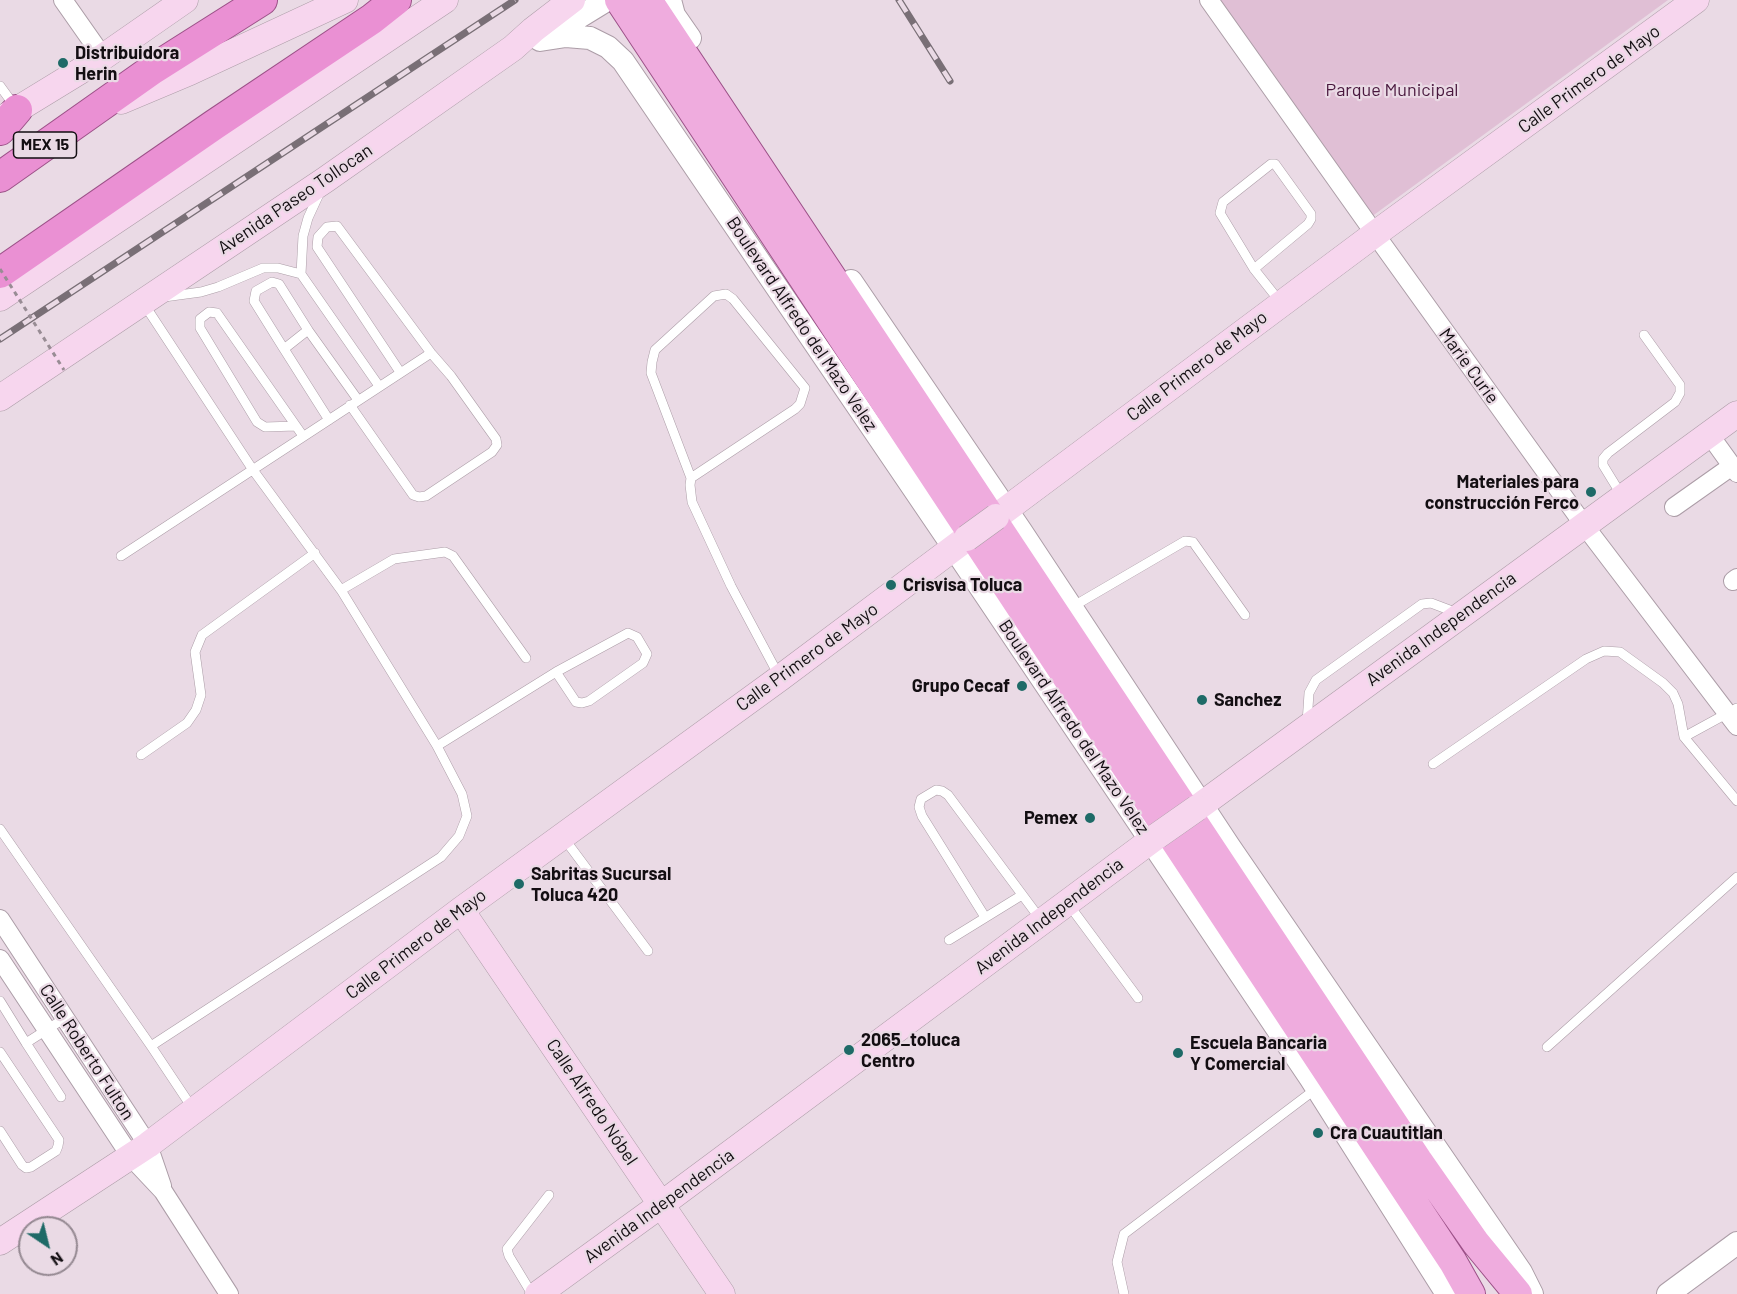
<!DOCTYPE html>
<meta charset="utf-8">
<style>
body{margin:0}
#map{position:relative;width:1737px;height:1294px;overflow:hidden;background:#eadae5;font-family:Barlow,sans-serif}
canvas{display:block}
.north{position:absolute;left:18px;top:1216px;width:60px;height:60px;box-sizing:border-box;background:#eadae5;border:2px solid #948891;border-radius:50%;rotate:145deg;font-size:16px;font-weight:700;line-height:24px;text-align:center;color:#130e12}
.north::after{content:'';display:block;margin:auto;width:21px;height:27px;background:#1e6a67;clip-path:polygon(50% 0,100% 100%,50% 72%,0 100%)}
</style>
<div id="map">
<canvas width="1737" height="1294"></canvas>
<div class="north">N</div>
</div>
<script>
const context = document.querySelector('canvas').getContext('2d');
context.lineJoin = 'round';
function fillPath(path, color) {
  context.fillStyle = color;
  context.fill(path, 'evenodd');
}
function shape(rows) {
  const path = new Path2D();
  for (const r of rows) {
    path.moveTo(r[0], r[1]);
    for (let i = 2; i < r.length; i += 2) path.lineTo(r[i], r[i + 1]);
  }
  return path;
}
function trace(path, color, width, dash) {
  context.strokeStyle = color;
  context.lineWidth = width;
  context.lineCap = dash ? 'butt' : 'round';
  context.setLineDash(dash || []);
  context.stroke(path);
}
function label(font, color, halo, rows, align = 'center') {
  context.font = font + ' Barlow,sans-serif';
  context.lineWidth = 4.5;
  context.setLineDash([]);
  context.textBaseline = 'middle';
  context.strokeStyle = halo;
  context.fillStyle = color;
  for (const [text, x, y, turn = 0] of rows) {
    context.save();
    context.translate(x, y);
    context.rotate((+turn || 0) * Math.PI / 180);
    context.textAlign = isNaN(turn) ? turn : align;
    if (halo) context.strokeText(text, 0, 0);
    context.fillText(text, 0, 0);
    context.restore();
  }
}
fillPath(shape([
 [1220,0,1668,0,1371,217]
]), '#e0bfd5');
const service = shape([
 [0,86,16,108],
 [320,192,308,218,303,236,301,274,379,386],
 [1254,269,1308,224,1311,219,1311,214,1275,164,1271,164,1223,202,1220,213,1254,269,1281,303],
 [164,297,201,292,218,287,263,268,278,268,301,274],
 [144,304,253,470,341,590,437,746,462,794,467,816,459,836,441,857,151,1046],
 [284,349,254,301,256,291,272,282,279,284,308,330],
 [350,405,413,495,419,497,426,496,492,452,497,445,496,439,451,376,431,353,337,226,327,227,318,237,317,247,400,372],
 [329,420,284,349,308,330,358,400],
 [296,426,265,427,257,422,200,328,200,319,209,312,217,313,303,436],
 [691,478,651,373,652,362,655,350,714,296,726,294,733,299,805,388,800,404,795,409,691,478,690,485,692,502,731,586,779,676],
 [1622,496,1603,465,1603,459,1608,453,1675,402,1680,393,1680,385,1644,335],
 [121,556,431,353],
 [341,590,394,559,445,552,453,556,526,658],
 [1072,607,1185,541,1193,542,1245,615],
 [1307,723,1309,693,1316,680,1422,604,1431,603,1460,614],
 [1684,737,1737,708],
 [437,746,556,672,628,633,637,637,647,654,643,663,589,701,582,703,576,702,556,672],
 [141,755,187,723,196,710,201,695,195,652,202,635,315,553],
 [1433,764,1586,659,1604,651,1620,652,1663,683,1673,693,1678,704,1684,737,1737,801],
 [0,829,151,1046,193,1109],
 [563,837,648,951],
 [1069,905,1138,998],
 [985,917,922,816,919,807,921,799,936,790,942,791,948,795,1041,920],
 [949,940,1022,895],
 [0,1001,26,1043,65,1018],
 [26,1043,61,1097],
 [1547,1047,1737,877],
 [0,1052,59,1140,58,1146,56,1151,31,1167,26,1168,22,1165,0,1131],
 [532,1294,509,1256,507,1249,549,1195],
 [1124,1294,1117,1262,1124,1234,1317,1088]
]);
const minor = shape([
 [63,0,103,57],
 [1209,0,1375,234,1584,525,1737,726],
 [1709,434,1737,473],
 [1674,507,1732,466],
 [1733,581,1737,578],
 [0,919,148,1145,162,1186],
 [0,959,131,1157,163,1191,229,1294]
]);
const tertiary = shape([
 [670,0,674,15,690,38],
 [550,35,607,0],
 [540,40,566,36,590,38,608,47,623,61,954,548,1311,1079,1447,1294],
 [851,281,1021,531,1229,846,1521,1272,1532,1294],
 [1668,1294,1737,1243]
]);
const secondary = shape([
 [121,101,190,72,345,0],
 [0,120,103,57,185,0],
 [0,298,445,0],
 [0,398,325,180,513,48,533,30,572,0],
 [996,517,1375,234,1696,0],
 [1197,808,1737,414],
 [461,910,722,1294],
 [0,1242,148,1145,461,910,780,678,967,538],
 [538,1294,662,1204,1157,836]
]);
const primary = shape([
 [619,0,1453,1262,1471,1294],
 [648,0,1418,1160,1476,1243,1518,1294]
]);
const trunk = shape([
 [0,130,17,110],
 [0,177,153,69,262,0],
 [0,273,214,125,372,19,396,0]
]);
trace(service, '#ac9da7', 10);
trace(minor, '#ac9da7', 20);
trace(tertiary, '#ac9da7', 24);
trace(secondary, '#ac9da7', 27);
trace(primary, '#9c5188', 30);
trace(trunk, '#9c5188', 32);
trace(service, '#fff', 9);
trace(minor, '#fff', 18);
trace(tertiary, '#fff', 22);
trace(secondary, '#f7d6ee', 26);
trace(primary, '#efacde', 28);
trace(trunk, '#ea90d3', 30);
const rail = shape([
 [899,0,950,81],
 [0,339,515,0]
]);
trace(rail, '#796f76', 7);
trace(rail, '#eadae5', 4.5, [14]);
const secondaryBridge = shape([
 [967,538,996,517],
 [1157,836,1197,808]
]);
trace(secondaryBridge, '#ac9da7', 27, []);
trace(shape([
 [0,269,64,370]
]), '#988c94', 3, [4.5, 4.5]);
trace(secondaryBridge, '#f7d6ee', 26);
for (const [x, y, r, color] of [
 [63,63,6,"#1e6a67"],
 [1591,492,6,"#1e6a67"],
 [891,585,6,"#1e6a67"],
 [1022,686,6,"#1e6a67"],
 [1202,700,6,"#1e6a67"],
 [1090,818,6,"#1e6a67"],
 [519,884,6,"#1e6a67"],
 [849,1050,6,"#1e6a67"],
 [1178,1053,6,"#1e6a67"],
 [1318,1133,6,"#1e6a67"]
]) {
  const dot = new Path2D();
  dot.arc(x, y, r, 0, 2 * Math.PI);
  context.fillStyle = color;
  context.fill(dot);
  trace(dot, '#eadae5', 2);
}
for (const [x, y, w] of [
 [45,145,63]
]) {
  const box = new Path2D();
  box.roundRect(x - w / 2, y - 13, w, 26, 4.5);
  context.fillStyle = '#eadae5';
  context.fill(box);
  trace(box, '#130e12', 1.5);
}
label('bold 16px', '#130e12', null, [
 ["MEX 15",45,145]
]);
label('bold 18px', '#130e12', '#eadae5', [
 ["Distribuidora",75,53],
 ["Herin",75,74],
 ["Materiales para",1579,482,"right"],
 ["construcción Ferco",1579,503,"right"],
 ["Crisvisa Toluca",903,585],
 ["Grupo Cecaf",1010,686,"right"],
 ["Sanchez",1214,700],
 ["Pemex",1078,818,"right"],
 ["Sabritas Sucursal",531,874],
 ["Toluca 420",531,895],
 ["2065_toluca",861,1040],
 ["Centro",861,1061],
 ["Escuela Bancaria",1190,1043],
 ["Y Comercial",1190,1064],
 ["Cra Cuautitlan",1330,1133]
], 'left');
label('18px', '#130e12', '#eadae5', [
 ["Calle Primero de Mayo",1589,79,-36],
 ["Avenida Paseo Tollocan",295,199,-34],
 ["Boulevard Alfredo del Mazo Velez",802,324,56],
 ["Calle Primero de Mayo",1197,366,-37],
 ["Marie Curie",1469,366,54],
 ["Avenida Independencia",1441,629,-36],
 ["Calle Primero de Mayo",807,657,-36],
 ["Boulevard Alfredo del Mazo Velez",1074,727,56],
 ["Avenida Independencia",1049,916,-37],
 ["Calle Primero de Mayo",416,944,-37],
 ["Calle Roberto Fulton",87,1052,57],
 ["Calle Alfredo Nóbel",592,1102,56],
 ["Avenida Independencia",659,1206,-36]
]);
label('18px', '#49183e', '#eadae5', [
 ["Parque Municipal",1392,90]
]);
</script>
